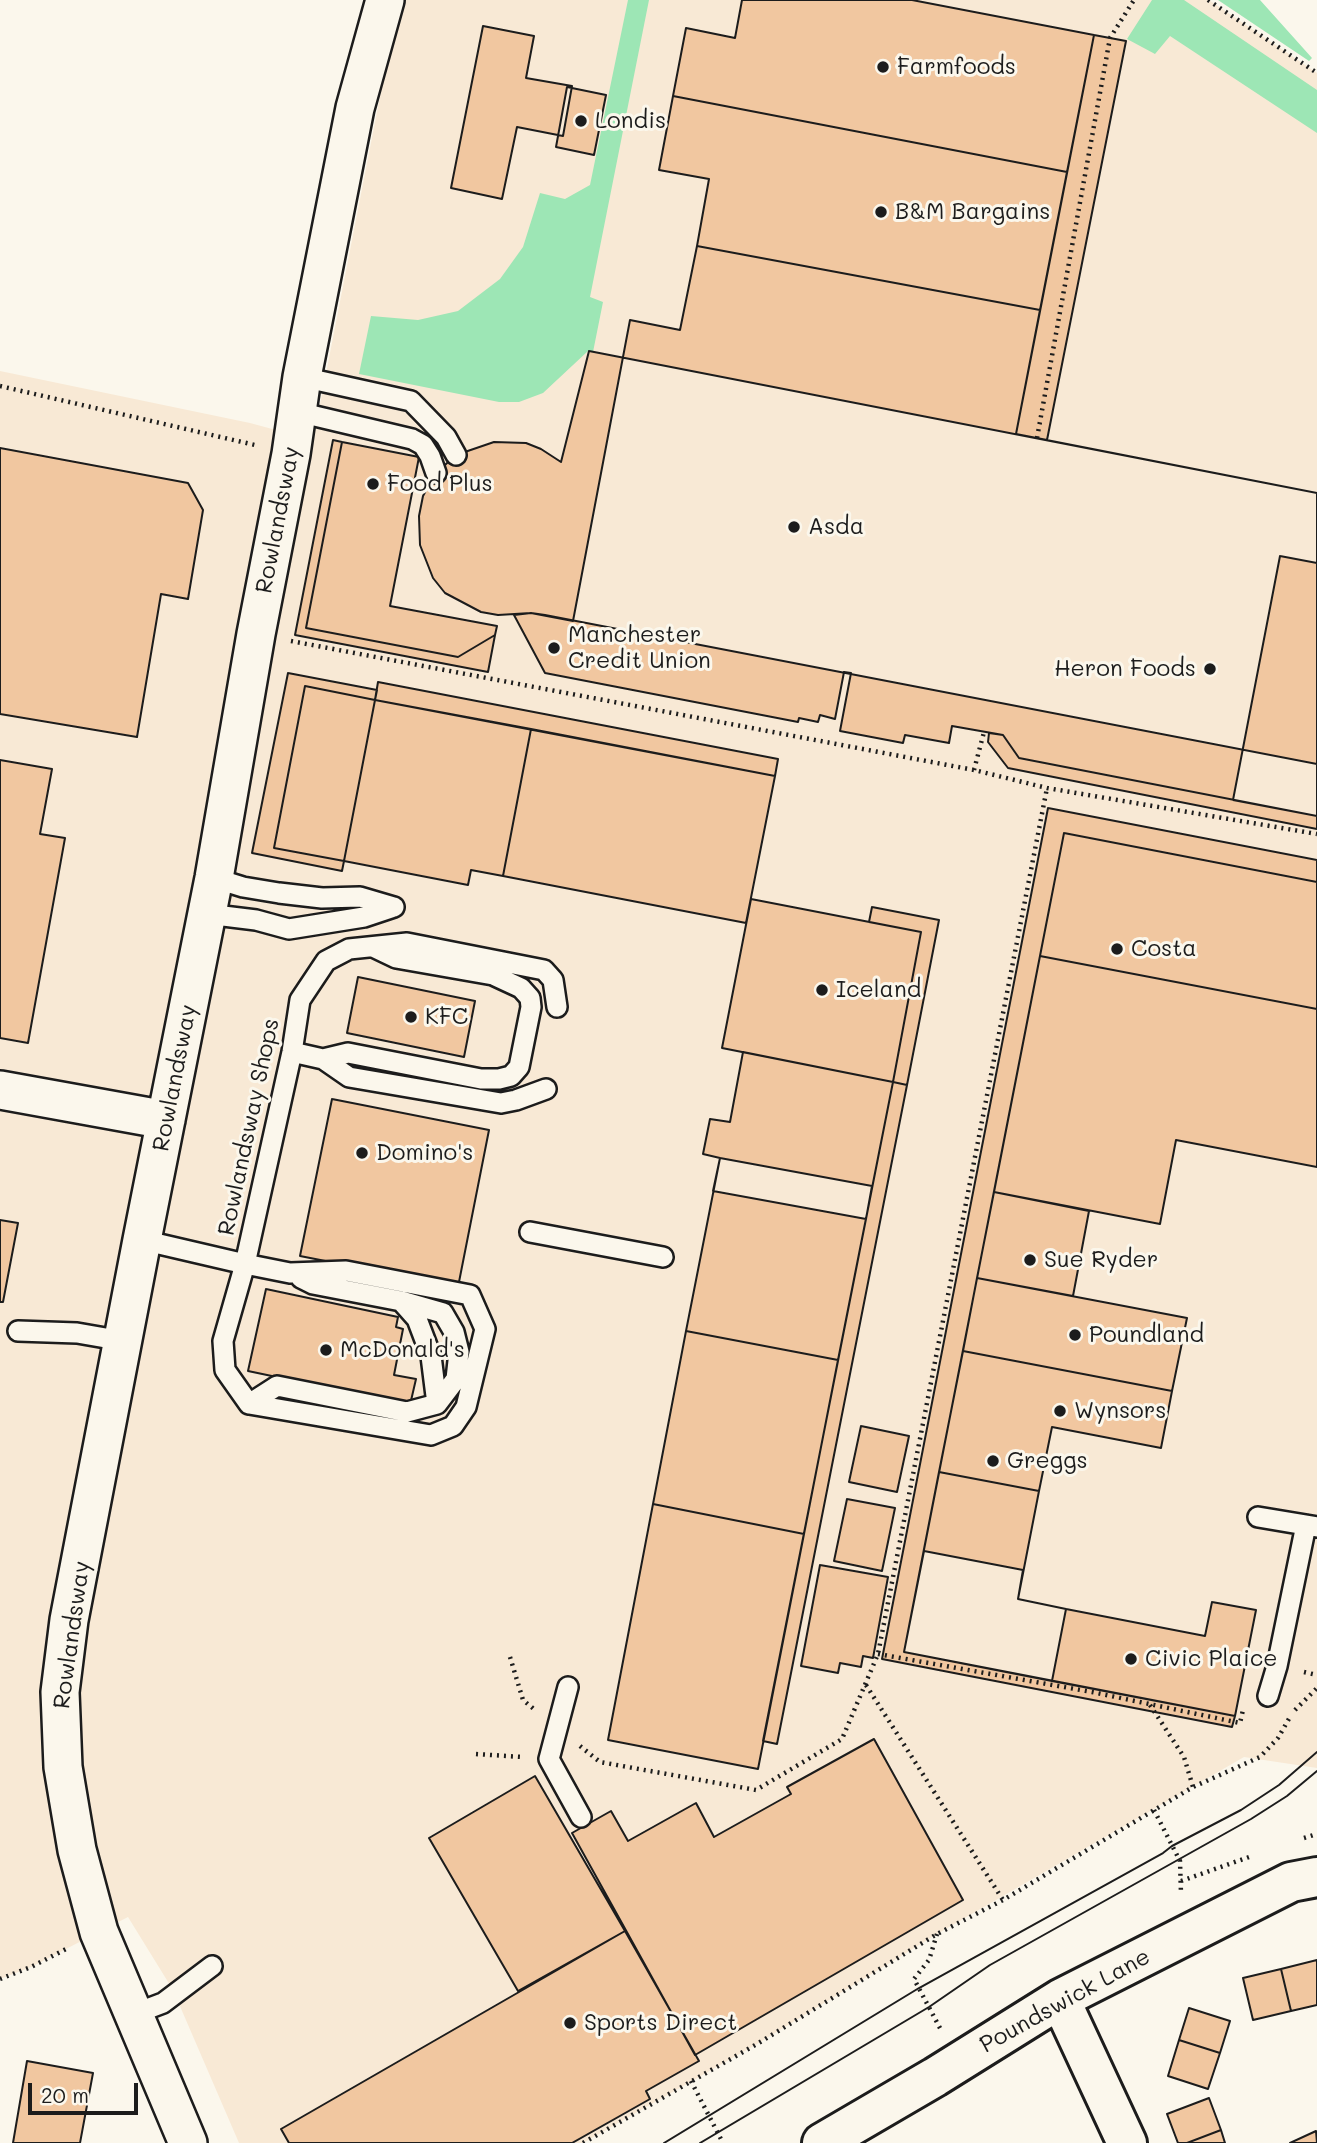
<!DOCTYPE html>
<style>
body{margin:0}
#map{position:relative;width:1317px;height:2143px;overflow:hidden;background:#fbf7ec;font-family:Mali,sans-serif}
canvas{display:block}
.scale{position:absolute;left:28px;top:2083px;width:110px;height:32px;box-sizing:border-box;border:4px solid #1c1c1c;border-top:0;padding-left:9px;font-size:21px;line-height:24px;white-space:nowrap;color:#1c1c1c;-webkit-text-stroke:5px #fbf7ec;paint-order:stroke}
</style>
<div id="map">
<canvas width="1317" height="2143"></canvas>
<div class="scale">20 m</div>
</div>
<script>
const context = document.querySelector('canvas').getContext('2d');
context.lineJoin = 'round';
function fillPath(path, color) {
  context.fillStyle = color;
  context.fill(path, 'evenodd');
}
function shape(rows) {
  const path = new Path2D();
  for (const r of rows) {
    path.moveTo(r[0], r[1]);
    for (let i = 2; i < r.length; i += 2) path.lineTo(r[i], r[i + 1]);
  }
  return path;
}
function trace(path, color, width, dash) {
  context.strokeStyle = color;
  context.lineWidth = width;
  context.lineCap = dash ? 'butt' : 'round';
  context.setLineDash(dash || []);
  context.stroke(path);
}
function label(font, color, halo, rows, align = 'center') {
  context.font = font + ' Mali,sans-serif';
  context.lineWidth = 6;
  context.setLineDash([]);
  context.textBaseline = 'middle';
  context.strokeStyle = halo;
  context.fillStyle = color;
  for (const [text, x, y, turn = 0] of rows) {
    context.save();
    context.translate(x, y);
    context.rotate((+turn || 0) * Math.PI / 180);
    context.textAlign = isNaN(turn) ? turn : align;
    if (halo) context.strokeText(text, 0, 0);
    context.fillText(text, 0, 0);
    context.restore();
  }
}
fillPath(shape([
 [406,0,1209,0,1317,73,1317,1768,1244,1757,937,1934,757,2044,583,2143,239,2143,173,1990,128,1917,31,1967,0,1979,0,371,250,423,313,440,384,76]
]), '#f8e9d5');
fillPath(shape([
 [628,0,649,0,590,297,603,302,593,352,588,351,543,393,519,402,499,402,359,374,371,316,418,320,458,311,500,279,523,247,540,193,565,199,590,185],
 [1152,0,1184,0,1317,90,1317,133,1170,36,1155,54,1127,39],
 [1218,0,1260,0,1312,58,1309,61]
]), '#9de6b5');
const building = shape([
 [742,0,912,0,1094,35,1067,172,673,96,686,28,735,38,742,0],
 [483,26,534,36,526,78,572,86,563,136,517,127,502,199,451,188,483,26],
 [1094,35,1126,41,1047,440,1016,434,1094,35],
 [567,87,606,95,594,155,556,147,567,87],
 [673,96,1067,172,1040,310,697,246,709,179,659,170,673,96],
 [697,246,1040,310,1016,434,1317,493,1317,816,1019,758,1003,735,952,726,949,743,905,735,903,743,840,731,851,673,844,672,835,719,820,715,818,722,799,718,798,722,545,673,514,615,531,613,573,621,630,320,680,330,697,246],
 [589,351,1317,493,1317,764,545,615,531,613,498,615,481,612,445,593,433,578,420,545,419,516,423,496,430,483,436,473,456,455,494,442,526,443,541,449,561,462,589,351],
 [333,440,342,442,306,628,458,657,495,635,488,672,295,635,333,440],
 [342,442,419,457,390,606,497,626,495,635,458,657,306,628,342,442],
 [0,448,188,483,203,510,188,599,161,594,137,737,0,714,0,448],
 [1280,556,1317,563,1317,816,1233,800,1280,556],
 [288,673,377,690,375,700,305,686,274,848,344,861,342,871,252,853,288,673],
 [378,682,778,759,775,776,375,700,378,682],
 [305,686,375,700,344,861,274,848,305,686],
 [375,700,531,729,503,876,471,870,468,885,344,861,375,700],
 [531,729,775,776,746,923,503,876,531,729],
 [989,733,1003,735,1019,758,1317,816,1317,829,1008,768,988,742,989,733],
 [0,760,52,769,40,834,65,838,28,1043,0,1038,0,760],
 [1048,808,1317,860,1317,882,1064,833,904,1652,1235,1716,1232,1727,882,1659,1048,808],
 [1064,833,1317,882,1317,1009,1040,956,1064,833],
 [751,899,921,932,893,1082,722,1048,751,899],
 [872,907,939,920,907,1085,893,1082,921,932,869,922,872,907],
 [1040,956,1317,1009,1317,1167,1176,1140,1160,1224,994,1192,1040,956],
 [358,977,475,1001,464,1057,347,1033,358,977],
 [743,1052,893,1082,838,1360,686,1331,720,1158,703,1154,710,1119,730,1122,743,1052],
 [893,1082,907,1085,777,1744,763,1741,893,1082],
 [332,1099,489,1130,458,1287,300,1256,332,1099],
 [720,1158,872,1186,866,1219,713,1191,720,1158],
 [994,1192,1089,1211,1073,1296,977,1278,994,1192],
 [0,1220,18,1223,3,1302,0,1302,0,1220],
 [977,1278,1187,1318,1172,1391,963,1351,977,1278],
 [266,1289,398,1317,396,1327,403,1329,394,1375,416,1379,410,1405,248,1371,266,1289],
 [686,1331,838,1360,804,1534,653,1504,686,1331],
 [963,1351,1172,1391,1161,1448,1052,1427,1039,1491,939,1472,963,1351],
 [861,1426,909,1436,897,1492,849,1482,861,1426],
 [939,1472,1039,1491,1018,1599,1066,1609,1052,1681,904,1652,939,1472],
 [847,1499,895,1508,882,1571,834,1561,847,1499],
 [653,1504,804,1534,758,1769,608,1740,653,1504],
 [924,1551,1023,1570,1018,1599,1066,1609,1052,1681,904,1652,924,1551],
 [820,1565,888,1577,873,1658,863,1656,861,1667,840,1663,838,1673,801,1666,820,1565],
 [1212,1602,1256,1610,1235,1716,1052,1681,1066,1609,1205,1636,1212,1602],
 [874,1739,963,1900,695,2055,572,1833,611,1811,628,1841,696,1803,714,1837,791,1794,787,1787,874,1739],
 [535,1776,625,1931,518,1991,429,1838,535,1776],
 [625,1931,699,2061,646,2091,650,2099,572,2143,289,2143,281,2129,625,1931],
 [1317,1960,1317,2005,1291,2011,1281,1969,1317,1960],
 [1281,1969,1291,2011,1253,2020,1243,1978,1281,1969],
 [1189,2008,1230,2021,1220,2053,1179,2040,1189,2008],
 [1179,2040,1220,2053,1208,2089,1168,2076,1179,2040],
 [27,2061,93,2073,80,2143,13,2143,27,2061],
 [1209,2098,1221,2130,1187,2143,1178,2143,1167,2114,1209,2098],
 [1221,2130,1225,2143,1187,2143,1221,2130],
 [1316,2131,1317,2143,1290,2143,1316,2131]
]);
fillPath(building, '#f1c7a0');
trace(building, '#1c1c1c', 2);
const lane = shape([
 [302,377,411,401,446,437,456,455],
 [298,412,412,439,423,445,430,456,436,473],
 [214,878,243,887,279,893,322,898,360,897,394,907],
 [207,914,256,920,289,929,364,917,394,907],
 [292,1052,323,1059,349,1077,501,1103,516,1100,546,1089],
 [323,1059,348,1053,481,1079,499,1079,511,1076,519,1067,531,1007,530,998,521,988,493,975,396,958,373,947],
 [530,1232,663,1257],
 [142,1240,245,1264,290,1273,346,1271,470,1295,485,1329,466,1407,453,1426,431,1435,249,1404,225,1370,223,1341,245,1264,292,1052,300,1000,326,961,349,949,407,943,544,970,553,980,557,1007],
 [301,1278,313,1284,401,1301,417,1319,431,1356,437,1404],
 [18,1331,77,1333,123,1341],
 [249,1404,277,1386,407,1412,437,1404,456,1379,459,1352,454,1332,443,1313,401,1301],
 [1258,1517,1317,1527],
 [568,1687,549,1759,581,1817],
 [1268,1696,1277,1666,1306,1525],
 [134,2014,163,2003,212,1966]
]);
const street = shape([
 [0,1090,166,1120],
 [188,2143,99,1932,77,1850,63,1767,60,1692,69,1620,142,1240,214,878,256,634,291,454,302,377,355,108,385,0]
]);
const secondary = shape([
 [1060,1999,1127,2143],
 [822,2143,935,2077,1060,1999,1291,1882,1317,1877]
]);
trace(lane, '#1c1c1c', 24);
trace(street, '#1c1c1c', 42);
trace(secondary, '#1c1c1c', 44);
trace(shape([
 [1208,0,1317,73],
 [0,386,255,445],
 [1037,438,1110,38,1134,0],
 [291,641,974,770,1047,788,1317,834],
 [974,770,984,732],
 [878,1654,1092,1692,1240,1723,1243,1710],
 [510,1657,523,1700,535,1710],
 [1304,1672,1317,1675],
 [866,1685,1003,1900],
 [1150,1705,1184,1757,1193,1787],
 [1295,1710,1317,1688],
 [580,1746,600,1762,756,1790,842,1739,878,1654,1047,788],
 [476,1754,522,1757],
 [1154,1810,1180,1861,1181,1894],
 [1304,1838,1317,1834],
 [1181,1881,1252,1856],
 [937,1934,929,1960,914,1979,941,2030],
 [0,1979,31,1967,66,1949],
 [691,2081,723,2143],
 [583,2143,757,2044,937,1934,1003,1900,1193,1787,1260,1757,1278,1738,1290,1717]
]), '#1c1c1c', 4.5, [2, 5]);
trace(lane, '#fbf7ec', 19);
trace(street, '#fbf7ec', 37);
trace(secondary, '#fbf7ec', 38);
trace(shape([
 [664,2143,919,1988,1163,1853,1172,1846,1241,1810,1279,1785,1317,1752],
 [700,2143,929,2007,990,1965,1251,1819,1287,1796,1317,1771]
]), '#1c1c1c', 2);
for (const [x, y, r, color] of [
 [883,67,7,"#1c1c1c"],
 [581,121,7,"#1c1c1c"],
 [881,212,7,"#1c1c1c"],
 [373,484,7,"#1c1c1c"],
 [794,527,7,"#1c1c1c"],
 [554,648,7,"#1c1c1c"],
 [1210,669,7,"#1c1c1c"],
 [1117,949,7,"#1c1c1c"],
 [822,990,7,"#1c1c1c"],
 [411,1017,7,"#1c1c1c"],
 [362,1153,7,"#1c1c1c"],
 [1030,1260,7,"#1c1c1c"],
 [1075,1335,7,"#1c1c1c"],
 [326,1350,7,"#1c1c1c"],
 [1060,1411,7,"#1c1c1c"],
 [993,1461,7,"#1c1c1c"],
 [1131,1659,7,"#1c1c1c"],
 [570,2023,7,"#1c1c1c"]
]) {
  const dot = new Path2D();
  dot.arc(x, y, r, 0, 2 * Math.PI);
  context.fillStyle = color;
  context.fill(dot);
  trace(dot, '#fbf7ec', 2.5);
}
label('23px', '#1c1c1c', '#fbf7ec', [
 ["Farmfoods",897,67],
 ["Londis",595,121],
 ["B&M Bargains",895,212],
 ["Food Plus",387,484],
 ["Asda",808,527],
 ["Manchester",568,635],
 ["Credit Union",568,661],
 ["Heron Foods",1196,669,"right"],
 ["Costa",1131,949],
 ["Iceland",836,990],
 ["KFC",425,1017],
 ["Domino's",376,1153],
 ["Sue Ryder",1044,1260],
 ["Poundland",1089,1335],
 ["McDonald's",340,1350],
 ["Wynsors",1074,1411],
 ["Greggs",1007,1461],
 ["Civic Plaice",1145,1659],
 ["Sports Direct",584,2023]
], 'left');
label('23px', '#1c1c1c', '#fbf7ec', [
 ["Rowlandsway",278,520,-79],
 ["Rowlandsway",175,1078,-79],
 ["Rowlandsway Shops",249,1127,-78],
 ["Rowlandsway",72,1635,-82],
 ["Poundswick Lane",1065,2001,-29]
]);
</script>
